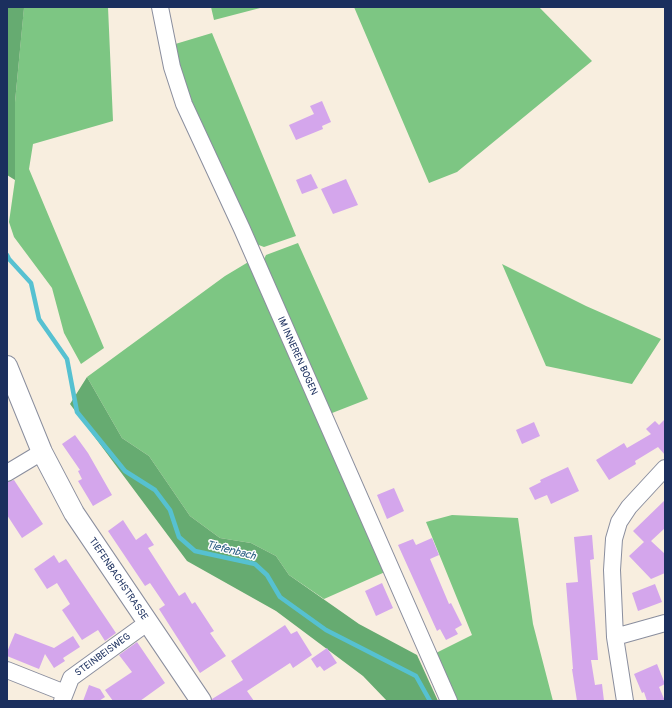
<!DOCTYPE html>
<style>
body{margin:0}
#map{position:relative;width:672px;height:708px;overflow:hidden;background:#f8eedf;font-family:Pangolin,sans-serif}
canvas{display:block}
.frame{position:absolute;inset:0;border:8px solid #1b2f5e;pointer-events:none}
</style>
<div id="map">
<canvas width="672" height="708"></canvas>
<div class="frame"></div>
</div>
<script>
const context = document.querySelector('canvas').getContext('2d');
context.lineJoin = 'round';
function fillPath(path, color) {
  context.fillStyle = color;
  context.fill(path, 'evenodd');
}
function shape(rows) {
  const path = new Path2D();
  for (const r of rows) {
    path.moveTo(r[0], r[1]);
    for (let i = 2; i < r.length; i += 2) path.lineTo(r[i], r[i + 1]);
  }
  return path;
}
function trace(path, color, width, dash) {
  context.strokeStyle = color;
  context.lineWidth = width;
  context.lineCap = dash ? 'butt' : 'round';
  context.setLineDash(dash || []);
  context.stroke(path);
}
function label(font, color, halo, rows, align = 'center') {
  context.font = font + ' Pangolin,sans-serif';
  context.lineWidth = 3;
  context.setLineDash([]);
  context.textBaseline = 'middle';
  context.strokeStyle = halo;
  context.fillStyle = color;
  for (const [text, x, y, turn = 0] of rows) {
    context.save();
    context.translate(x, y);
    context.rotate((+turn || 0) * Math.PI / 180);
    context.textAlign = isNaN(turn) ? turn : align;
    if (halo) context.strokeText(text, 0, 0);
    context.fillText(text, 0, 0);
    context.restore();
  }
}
fillPath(shape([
 [24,7,108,7,113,121,33,144,29,169,104,348,81,364,64,333,52,288,14,237,9,222,15,180,15,102],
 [211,7,264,7,214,20],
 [354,7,539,7,592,61,457,172,429,183],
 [212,33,296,236,264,247,256,244,182,85,172,45],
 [298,243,368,399,327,415,263,261,266,255],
 [250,261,328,445,385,572,324,599,289,575,276,556,251,543,220,538,190,516,149,456,122,438,87,377,225,276],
 [502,264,586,306,661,339,632,384,546,366],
 [452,515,518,518,533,624,553,701,453,701,434,654,472,635,426,522]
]), '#7dc683');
fillPath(shape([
 [7,8,24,8,15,102,15,180,7,175],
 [87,377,122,438,149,456,190,516,220,538,251,543,276,556,289,575,359,624,417,655,438,701,387,701,363,676,276,611,187,561,70,404]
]), '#66ab71');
trace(shape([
 [7,255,9,259,31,283,39,319,67,359,77,412,125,471,155,490,170,510,179,537,195,551,255,564,267,575,280,597,326,630,416,676,430,701]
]), '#56c1d1', 4.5);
fillPath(shape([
 [322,101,331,122,322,126,323,129,296,140,289,125,314,114,310,106],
 [311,174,318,188,302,194,296,180],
 [346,179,358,205,333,214,321,189],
 [665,419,665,455,658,447,635,461,636,464,609,480,596,460,624,443,627,448,651,434,646,429,655,421,659,425],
 [534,422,540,436,522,444,516,430],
 [75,435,88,453,112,495,93,506,78,481,82,479,78,471,80,470,62,444],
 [568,467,579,491,551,504,547,495,535,500,529,488,541,482,540,480],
 [14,480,43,524,22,538,7,515,7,482],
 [394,488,404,511,387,519,377,495],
 [665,500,665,528,651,541,665,554,665,573,651,579,629,556,644,542,633,531],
 [123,520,136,540,146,533,154,545,148,548,179,596,185,592,192,604,195,602,214,631,210,633,226,656,200,673,159,609,165,605,150,583,145,586,108,531],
 [592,535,594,559,590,560,598,660,591,660,595,685,602,684,604,701,577,701,572,669,573,669,566,583,578,582,574,537],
 [432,538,439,555,430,559,449,604,451,603,462,625,455,629,458,634,446,640,440,629,437,631,398,545,413,539,416,545],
 [54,555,59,563,66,559,116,633,105,641,98,630,82,640,62,610,70,604,57,583,47,589,34,569],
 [382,583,393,608,376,616,365,591],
 [655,584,662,602,638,611,632,593],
 [285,625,291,634,297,631,312,655,293,668,290,663,247,691,254,701,212,701,212,699,243,680,231,661],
 [15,633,54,648,73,636,80,647,63,658,65,661,54,668,45,654,39,669,7,656,7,652],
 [137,642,165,683,140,701,113,701,105,690,132,672,119,655],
 [327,648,337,663,324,671,320,666,317,668,311,659],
 [657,664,665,684,659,687,665,701,647,701,644,692,642,693,634,674],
 [89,685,100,689,105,697,99,701,83,701]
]), '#d4a6ec');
const minor = shape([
 [160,7,172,67,184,104,242,229,449,701],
 [7,473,42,452],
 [615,637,665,623],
 [7,670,65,693],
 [62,701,71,678,147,623],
 [625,701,615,637,612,570,614,539,619,522,629,507,665,468]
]);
const tertiary = shape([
 [7,366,42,452,74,513,201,701]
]);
trace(minor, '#8a8e9e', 18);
trace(tertiary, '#8a8e9e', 22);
trace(minor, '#fff', 16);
trace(tertiary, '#fff', 20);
label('10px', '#1b2f5e', '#fff', [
 ["IM INNEREN BOGEN",297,356,66],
 ["TIEFENBACHSTRASSE",118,579,56],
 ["STEINBEISWEG",103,655,-36]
]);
label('italic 11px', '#306286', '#fff', [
 ["Tiefenbach",231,551,14]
]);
</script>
